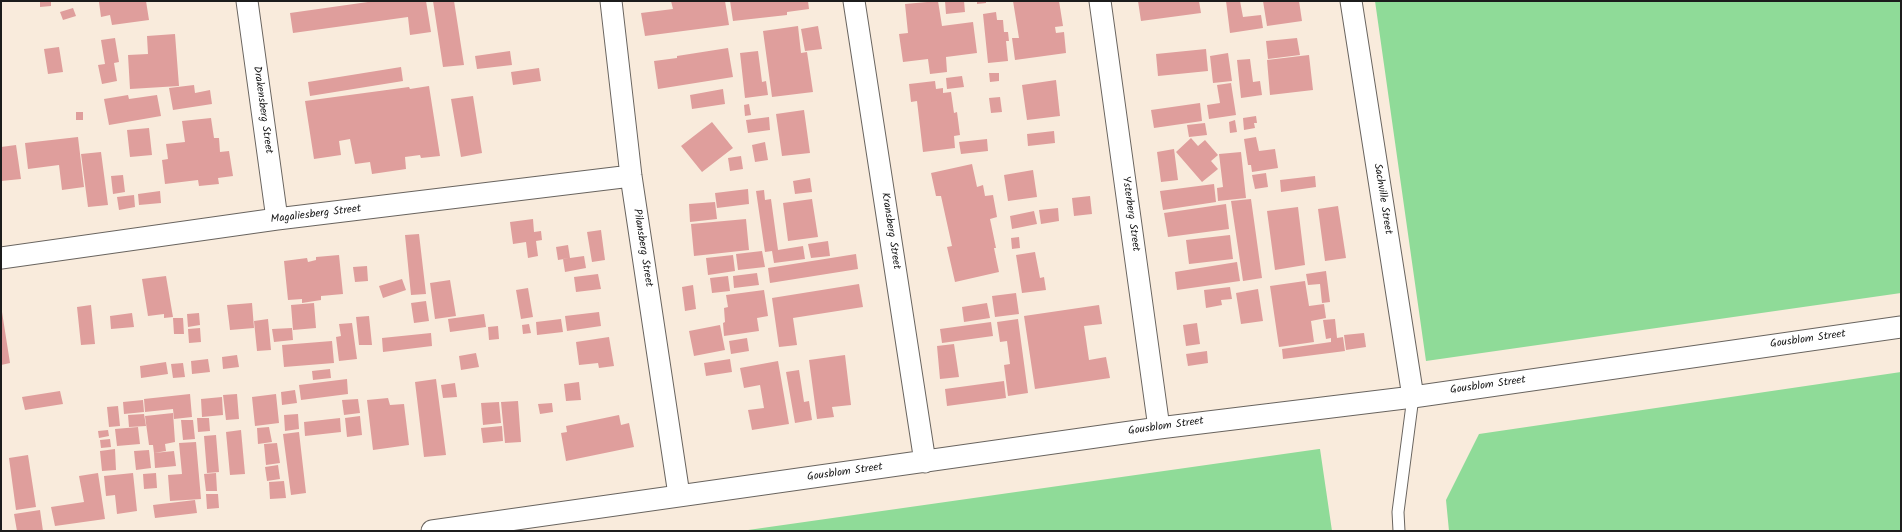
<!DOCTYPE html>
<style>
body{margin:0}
#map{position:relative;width:1902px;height:532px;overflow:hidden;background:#f9ebdc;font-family:Kalam,sans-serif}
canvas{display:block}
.frame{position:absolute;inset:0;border:2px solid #1c1c1c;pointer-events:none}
</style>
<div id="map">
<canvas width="1902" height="532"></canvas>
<div class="frame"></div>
</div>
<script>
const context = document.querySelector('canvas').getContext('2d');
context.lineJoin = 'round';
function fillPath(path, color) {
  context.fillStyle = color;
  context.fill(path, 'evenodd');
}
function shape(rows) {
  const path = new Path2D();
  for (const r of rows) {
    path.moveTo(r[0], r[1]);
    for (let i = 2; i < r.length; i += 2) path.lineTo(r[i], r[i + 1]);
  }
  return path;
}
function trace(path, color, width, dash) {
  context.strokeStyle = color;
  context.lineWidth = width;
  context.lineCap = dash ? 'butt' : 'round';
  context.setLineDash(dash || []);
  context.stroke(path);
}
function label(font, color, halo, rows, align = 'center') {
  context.font = font + ' Kalam,sans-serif';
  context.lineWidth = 3;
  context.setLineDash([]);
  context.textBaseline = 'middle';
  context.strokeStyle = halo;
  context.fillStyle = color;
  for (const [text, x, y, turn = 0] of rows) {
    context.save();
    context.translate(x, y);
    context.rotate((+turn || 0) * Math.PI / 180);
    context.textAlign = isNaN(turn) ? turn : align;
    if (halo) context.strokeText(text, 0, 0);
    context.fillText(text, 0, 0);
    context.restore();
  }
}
fillPath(shape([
 [1375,1,1901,1,1901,293,1426,361],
 [1901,372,1901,531,1449,531,1446,500,1479,434],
 [1320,449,1332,531,741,531,1319,449]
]), '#8fdb98');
fillPath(shape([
 [40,1,51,1,51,6,40,7],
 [108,1,146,1,149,20,112,25,110,15,101,17,99,2],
 [375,1,426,1,431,32,410,35,408,17,293,33,290,13],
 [433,1,454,1,464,65,443,67],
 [671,1,725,1,729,25,645,36,641,13,673,9],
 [730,1,808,1,809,9,787,12,787,15,733,21],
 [938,1,942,26,973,22,977,53,946,57,947,72,930,74,928,59,903,62,899,34,908,33,905,4],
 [945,1,964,1,965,12,946,14],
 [977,1,986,1,986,3,977,4],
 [1013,1,1059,1,1063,26,1055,27,1056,33,1064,32,1066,53,1015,60,1012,38,1019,38],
 [1138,1,1199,1,1201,13,1141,21],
 [1226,1,1240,1,1243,17,1261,15,1263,28,1230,33],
 [1263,1,1299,1,1302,21,1267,26],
 [73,8,76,16,63,20,60,12],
 [996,12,997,20,1003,20,1004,32,1008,32,1009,41,1006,41,1008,61,988,63,983,14],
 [798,26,801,53,807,52,813,92,772,97,763,31],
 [818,26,822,49,805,51,801,29],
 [175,34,179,86,130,89,128,55,148,54,147,36],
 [115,38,119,62,114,63,117,81,102,84,98,65,105,64,101,40],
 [1297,38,1300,55,1268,59,1266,41],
 [59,47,63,72,48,74,44,49],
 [728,48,733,77,658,89,654,61,677,58,677,56],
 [1206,49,1208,71,1158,76,1156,54],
 [510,51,512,65,477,69,475,56],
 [758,51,762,82,766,81,768,95,745,98,740,53],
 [1228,53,1232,81,1213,83,1210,56],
 [1309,55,1313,90,1270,95,1267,60],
 [1250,59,1253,82,1260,81,1262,95,1241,98,1237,60],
 [401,67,403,81,310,96,308,82],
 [539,68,541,81,513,85,511,72],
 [989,73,999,73,999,81,990,82],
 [962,76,964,87,947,89,946,78],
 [1056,80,1060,116,1027,120,1022,85],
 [935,81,936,89,943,88,943,93,951,92,954,113,957,112,960,135,954,136,955,148,923,152,917,101,911,102,909,84],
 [1231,83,1236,115,1209,119,1207,105,1220,103,1217,85],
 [194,85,195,93,210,90,212,104,173,110,169,88],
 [429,86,440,156,421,158,420,155,405,157,406,169,372,174,370,162,355,164,350,139,339,141,341,155,314,159,305,101,409,87,410,89],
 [723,89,725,104,692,109,690,95],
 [128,95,129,99,157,95,161,116,109,125,104,99],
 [473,96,482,153,461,157,451,99],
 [1000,97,1002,112,991,113,989,98],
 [1200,103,1202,121,1154,128,1151,110],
 [749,104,751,115,745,116,744,105],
 [804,110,810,153,782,156,776,114],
 [76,112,83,112,83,120,76,120],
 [1256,116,1257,123,1254,123,1255,128,1244,130,1243,118],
 [769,117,770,130,748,133,746,120],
 [211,118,214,138,219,138,220,152,229,151,233,176,218,178,219,184,199,186,198,180,165,184,162,160,168,159,166,144,185,142,182,121],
 [1235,120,1237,132,1230,133,1229,122],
 [712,122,733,148,702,172,681,146],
 [1205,123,1207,135,1189,137,1187,125],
 [149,128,152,155,130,157,127,130],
 [1054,131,1055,143,1028,146,1027,134],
 [78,137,84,187,62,190,59,165,28,169,25,143],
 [1256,137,1259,151,1275,149,1278,168,1252,172,1251,165,1248,165,1244,139],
 [1191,138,1198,146,1205,140,1218,155,1211,161,1218,169,1202,182,1176,152],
 [987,139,988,151,961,154,959,142],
 [765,142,768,160,755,162,752,145],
 [16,145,21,179,1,181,1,147],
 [1174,149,1178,180,1161,182,1157,152],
 [101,152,108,205,88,207,81,154],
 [1241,152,1246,198,1218,201,1217,188,1223,187,1219,154],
 [741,156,743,169,730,171,728,158],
 [972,164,977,187,983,185,985,196,993,195,997,217,990,219,996,248,994,248,999,272,955,282,947,247,952,246,941,196,936,196,931,173],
 [1033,170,1037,197,1008,201,1004,175],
 [1266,173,1268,187,1255,189,1252,175],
 [123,175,125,192,113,194,111,176],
 [1315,176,1316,187,1281,192,1280,180],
 [810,178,812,192,795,194,793,181],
 [1214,184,1216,202,1163,210,1160,191],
 [748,189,749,204,717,208,715,193],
 [764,190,765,200,771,199,778,250,803,246,805,259,774,263,772,251,765,252,756,191],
 [160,191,161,203,139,205,138,194],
 [134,195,135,207,119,210,117,197],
 [1090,196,1092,214,1074,216,1072,198],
 [812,199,818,237,788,241,783,203],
 [1251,199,1262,278,1243,281,1231,201],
 [715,202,717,219,690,222,689,204],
 [1226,204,1229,229,1168,237,1164,213],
 [1338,206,1346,258,1325,261,1318,209],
 [1298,207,1305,265,1275,270,1267,211],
 [1058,208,1059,221,1041,224,1039,210],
 [1034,211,1037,224,1012,229,1010,216],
 [533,219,534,232,541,231,542,240,536,241,538,256,528,258,526,242,513,244,510,222],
 [746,219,749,250,694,256,691,224],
 [601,230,605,260,592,262,587,232],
 [419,234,426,294,411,295,405,235],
 [1230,235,1233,259,1189,264,1186,240],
 [1019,237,1020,248,1012,249,1011,238],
 [828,241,830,256,811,258,808,244],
 [568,245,570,258,558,260,556,247],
 [762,251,765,267,738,270,736,254],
 [1035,252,1040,278,1044,277,1046,290,1022,293,1016,255],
 [856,254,858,269,770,283,768,268],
 [339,255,343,294,321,296,321,300,302,303,302,299,288,300,284,261,307,258,308,262,316,260,316,257],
 [733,255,735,271,708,275,706,258],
 [584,256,586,268,565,272,563,259],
 [1237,262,1240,281,1177,290,1175,272],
 [367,266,368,281,355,282,353,267],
 [1326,271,1330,302,1322,303,1320,284,1308,285,1306,274],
 [757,273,759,285,734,288,733,276],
 [598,274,601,289,576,292,574,277],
 [166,276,173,317,164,318,164,314,148,316,142,279],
 [728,276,730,291,712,293,710,278],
 [402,279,406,290,383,298,379,286],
 [450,280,456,316,435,319,430,283],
 [1305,281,1309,306,1324,304,1326,318,1311,321,1314,342,1279,347,1270,286],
 [859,284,863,307,793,318,797,345,779,347,772,298],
 [693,285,696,309,685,311,682,287],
 [1230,287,1232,299,1221,300,1222,305,1206,308,1204,290],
 [528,288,533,317,521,319,516,290],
 [1258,289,1263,321,1241,324,1236,293],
 [764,290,768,316,757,318,759,331,724,336,723,323,725,322,724,308,728,307,726,295],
 [1016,293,1019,314,995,317,992,296],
 [426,301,429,321,414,323,411,303],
 [252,303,254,328,230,330,227,305],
 [314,303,316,328,293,330,291,305],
 [987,303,990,318,964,322,962,307],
 [91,305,95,344,81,345,77,307],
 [1099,305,1102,324,1084,326,1089,360,1106,357,1110,378,1035,389,1024,316],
 [2,312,10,363,1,365,1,313],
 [599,312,601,326,567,331,565,316],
 [132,313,134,327,111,329,110,316],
 [199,313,200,325,188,327,187,314],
 [484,314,486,327,450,332,448,319],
 [369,316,372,345,359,345,356,317],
 [173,318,183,318,184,334,174,334],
 [268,319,271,350,257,351,254,321],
 [561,319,563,332,537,335,536,322],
 [1018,319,1028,393,1008,396,1004,365,1010,364,1007,341,1000,342,997,322],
 [1335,319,1337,338,1343,337,1345,351,1283,359,1282,349,1331,342,1331,338,1326,339,1323,320],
 [991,322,993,336,942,343,940,329],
 [352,323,357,359,339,361,336,337,341,336,339,324],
 [1197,323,1200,344,1186,346,1183,325],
 [529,324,531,333,523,334,522,325],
 [720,325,725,350,694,356,689,331],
 [498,326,499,339,489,340,488,327],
 [200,328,201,342,189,343,188,329],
 [292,328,293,340,274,342,272,329],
 [431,333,432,346,383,352,382,338],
 [1364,333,1366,347,1346,350,1344,335],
 [609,337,614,366,599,368,598,363,579,365,576,342],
 [747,338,749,351,731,354,729,341],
 [332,341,334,363,284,367,282,345],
 [954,344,959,377,940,379,937,346],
 [1207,351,1208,363,1188,366,1186,354],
 [476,353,479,367,461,370,459,356],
 [237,355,239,367,223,369,222,357],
 [845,355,851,405,832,407,834,417,817,419,809,360],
 [208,359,210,372,192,374,191,361],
 [730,359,732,372,706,376,704,363],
 [778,361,789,424,752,430,748,410,764,408,760,385,744,388,740,368],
 [166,362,168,374,141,378,140,366],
 [183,363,185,377,173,378,171,364],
 [330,369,331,378,313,380,312,371],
 [799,370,804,402,809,401,812,420,795,423,786,372],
 [347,379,348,394,301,400,299,385],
 [436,379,446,455,424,457,415,382],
 [1004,381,1006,398,947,406,945,389],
 [579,382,581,400,566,401,564,384],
 [455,383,457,397,443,398,441,385],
 [295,390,297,403,282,405,281,392],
 [60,391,63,404,25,410,22,397],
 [190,394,192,417,174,419,173,409,145,412,144,399],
 [237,394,239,419,226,420,223,395],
 [276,394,279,423,255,426,252,397],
 [222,397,223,415,202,417,201,399],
 [388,398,390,405,404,404,409,445,373,450,367,400],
 [358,399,360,413,344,415,342,400],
 [143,400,144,412,124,414,123,402],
 [518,401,521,442,505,443,501,402],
 [499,402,501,423,483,425,481,403],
 [552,403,553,412,540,414,538,404],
 [118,406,120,426,109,427,107,407],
 [173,413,175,442,165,444,166,451,154,453,153,445,149,445,145,416],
 [144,414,146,426,129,427,128,415],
 [298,414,299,429,285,431,284,415],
 [619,415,621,425,629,423,634,447,566,461,561,433,567,432,566,426],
 [360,416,362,435,347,437,345,418],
 [197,418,209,418,210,431,198,432],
 [340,418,341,432,305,436,304,422],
 [181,420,193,420,195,439,183,440],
 [502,426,503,441,483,443,481,428],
 [138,427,140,444,117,446,115,429],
 [269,427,272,442,258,444,257,428],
 [108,430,109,436,99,438,98,431],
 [241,430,245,474,230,475,226,432],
 [299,432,306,493,291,495,283,434],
 [216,435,219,472,207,473,204,436],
 [110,439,111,447,101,448,100,440],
 [196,442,201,499,170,501,168,475,182,474,179,443],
 [277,443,280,463,266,465,264,444],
 [115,449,116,470,102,471,100,451],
 [149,450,151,468,136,470,134,451],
 [174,451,176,466,155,468,154,453],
 [28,455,36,507,16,510,9,458],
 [278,465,280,479,267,481,265,467],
 [98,473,105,519,55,526,51,507,84,502,79,476],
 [133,473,137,511,117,514,115,495,106,496,104,476],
 [156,473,157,488,144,489,143,474],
 [216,473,217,491,206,491,204,474],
 [284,481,286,498,270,499,269,482],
 [206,494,218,494,219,508,207,509],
 [195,500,197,513,155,518,153,505],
 [40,510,43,531,17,531,14,514]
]), '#df9e9c');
const service = shape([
 [1399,531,1398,512,1413,397]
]);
const minor = shape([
 [247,1,277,219],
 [611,1,631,176,679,495],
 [854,1,925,462],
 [1100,1,1159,428],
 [1351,1,1413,397],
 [1,258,277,219,631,176],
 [432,531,1159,428,1413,397,1901,327]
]);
trace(service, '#69645f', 13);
trace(minor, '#69645f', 23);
trace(service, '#fff', 11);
trace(minor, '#fff', 21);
label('11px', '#1c1c1c', '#fff', [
 ["Drakensberg Street",262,110,82],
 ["Sachville Street",1382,199,81],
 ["Ysterberg Street",1130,214,82],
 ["Magaliesberg Street",316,215,-7],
 ["Kransberg Street",890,231,81],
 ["Pilansberg Street",642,248,81],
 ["Gousblom Street",1808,340,-8],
 ["Gousblom Street",1488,386,-8],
 ["Gousblom Street",1166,427,-8],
 ["Gousblom Street",845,473,-8]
]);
</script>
